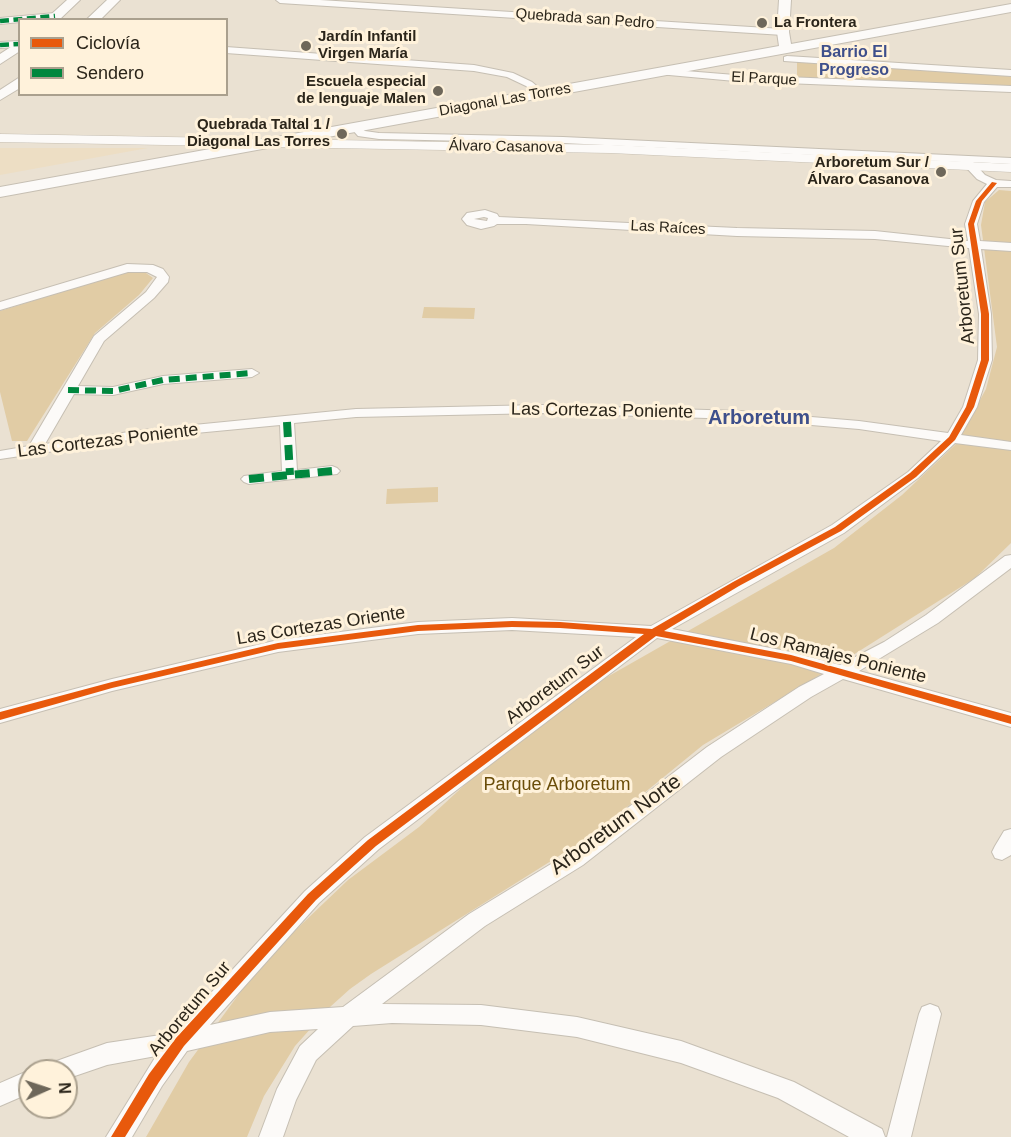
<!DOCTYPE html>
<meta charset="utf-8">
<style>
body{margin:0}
#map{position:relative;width:1011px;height:1137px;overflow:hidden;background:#eae1d2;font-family:Helvetica,sans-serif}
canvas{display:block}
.legend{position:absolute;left:18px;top:18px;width:210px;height:78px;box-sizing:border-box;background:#fff2db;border:2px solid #aaa08e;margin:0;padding:8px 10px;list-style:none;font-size:18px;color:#2b251a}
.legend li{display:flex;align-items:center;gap:12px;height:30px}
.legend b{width:30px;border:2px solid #aaa08e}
.north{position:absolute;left:18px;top:1059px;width:60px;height:60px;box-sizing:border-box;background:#fff2db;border:2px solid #aaa08e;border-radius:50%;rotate:87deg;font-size:16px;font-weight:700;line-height:24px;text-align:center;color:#2b251a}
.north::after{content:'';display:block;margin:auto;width:21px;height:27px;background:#6e675a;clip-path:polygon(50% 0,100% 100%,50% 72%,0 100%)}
</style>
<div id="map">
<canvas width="1011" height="1137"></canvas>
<ul class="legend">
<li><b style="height:8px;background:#e8590c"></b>Ciclovía</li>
<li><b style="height:8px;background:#00873e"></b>Sendero</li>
</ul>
<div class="north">N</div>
</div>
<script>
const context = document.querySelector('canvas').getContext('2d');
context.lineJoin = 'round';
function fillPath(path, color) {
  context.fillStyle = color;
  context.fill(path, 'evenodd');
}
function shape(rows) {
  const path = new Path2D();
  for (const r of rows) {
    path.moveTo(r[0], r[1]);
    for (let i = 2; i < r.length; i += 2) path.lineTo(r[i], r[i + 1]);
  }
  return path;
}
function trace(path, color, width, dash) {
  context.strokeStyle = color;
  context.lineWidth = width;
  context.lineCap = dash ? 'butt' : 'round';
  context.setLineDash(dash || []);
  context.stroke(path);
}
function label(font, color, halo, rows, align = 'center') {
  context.font = font + ' Helvetica,sans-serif';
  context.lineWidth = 6;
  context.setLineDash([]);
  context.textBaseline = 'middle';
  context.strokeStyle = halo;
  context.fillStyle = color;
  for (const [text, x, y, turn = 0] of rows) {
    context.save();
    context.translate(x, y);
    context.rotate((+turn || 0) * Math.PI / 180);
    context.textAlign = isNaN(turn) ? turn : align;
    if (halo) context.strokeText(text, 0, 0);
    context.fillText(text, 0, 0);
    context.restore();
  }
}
fillPath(shape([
 [0,148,148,148,0,175]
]), '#eddec4');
fillPath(shape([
 [797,62,1011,75,1011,87,802,78,797,76],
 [999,190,1011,191,1011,543,975,578,853,655,703,745,594,834,371,974,350,989,330,1007,295,1046,264,1096,247,1137,146,1137,189,1062,250,979,282,943,348,880,419,827,508,745,593,685,834,548,902,495,956,444,986,389,997,347,981,225,985,202],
 [125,272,146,273,153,278,139,295,95,333,27,441,12,441,0,392,0,311],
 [424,307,475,308,474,319,422,318],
 [438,487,438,502,386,504,387,489]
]), '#e1cca5');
const minor = shape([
 [276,0,320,0,783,29,787,32,783,35,280,3,276,0],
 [55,13,59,16,58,18,20,20,20,22,0,24,0,18,55,13],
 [20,41,20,47,0,48,0,42,20,41],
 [226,47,474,65,513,73,532,82,546,94,538,96,526,86,507,77,474,71,226,53,226,47],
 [787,56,1011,70,1011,76,784,61,784,57,787,56],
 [661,69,735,75,1011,86,1011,92,735,81,658,74,658,70,661,69],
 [356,125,365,131,379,133,563,137,1011,158,1011,164,973,162,985,175,996,180,1011,181,1011,187,997,187,984,202,977,224,980,241,1011,243,1011,251,981,249,991,314,992,360,977,407,961,435,1011,442,1011,450,955,443,918,478,844,533,672,629,791,652,840,665,884,642,926,615,1005,556,1011,555,1011,568,938,623,859,671,1011,713,1011,727,843,679,811,697,721,757,583,865,485,926,382,1004,481,1005,577,1017,681,1041,794,1082,882,1129,885,1137,849,1137,778,1098,681,1063,577,1037,481,1025,392,1023,353,1026,316,1060,296,1100,283,1137,259,1137,277,1089,300,1046,318,1029,270,1032,187,1051,162,1086,132,1137,106,1137,156,1056,107,1065,66,1079,66,1071,47,1071,51,1063,107,1043,174,1033,305,891,365,837,636,637,512,630,418,634,278,652,112,691,0,723,0,709,112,679,278,640,418,622,512,618,651,626,832,525,908,472,941,441,859,429,740,419,541,413,356,417,294,423,297,470,332,466,337,468,340,471,337,474,249,484,244,482,241,479,244,476,282,471,280,425,143,438,0,459,0,451,29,446,94,336,146,292,157,277,147,272,128,272,0,310,0,302,127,264,153,265,163,269,169,277,168,282,154,298,104,341,78,386,113,387,163,376,252,369,259,373,252,377,163,384,113,395,74,394,45,444,143,430,356,409,541,405,740,411,859,421,948,433,963,407,978,360,979,314,969,248,875,239,737,236,526,224,497,224,494,226,481,229,467,225,462,219,467,213,485,210,497,214,499,217,737,228,875,231,968,241,965,224,973,201,987,184,977,179,961,162,563,143,379,139,358,136,351,128,356,125],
 [484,217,488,218,487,221,474,219,484,217],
 [657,638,791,664,824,674,799,687,707,747,569,853,469,914,343,1007,270,1012,210,1025,319,903,379,849,657,638],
 [1011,829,1011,855,1002,860,995,858,992,852,995,846,1004,831,1011,829],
 [930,1004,938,1007,941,1014,911,1137,887,1137,919,1014,922,1007,930,1004],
 [30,1070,32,1071,30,1071,30,1093,0,1106,0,1083,30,1070]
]);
const tertiary = shape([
 [0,134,611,145,1011,164,1011,172,611,153,0,142,0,134]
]);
const secondary = shape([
 [67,0,80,0,59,20,45,20,67,0],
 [107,0,120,0,100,20,86,20,107,0],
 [779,0,791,0,789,32,791,44,1011,4,1011,12,0,197,0,187,779,46,777,32,779,0],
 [20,41,20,51,0,64,0,54,20,41],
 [20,77,20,88,0,100,0,90,20,77]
]);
trace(minor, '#c6bfb3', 2);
trace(tertiary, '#c6bfb3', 1);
trace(secondary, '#c6bfb3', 2);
fillPath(minor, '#fcfaf8');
fillPath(tertiary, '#fcfaf8');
fillPath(secondary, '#fcfaf8');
trace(shape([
 [0,21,55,16],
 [0,45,20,44]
]), '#00873e', 4.5, [9, 4.5]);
trace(shape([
 [68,390,113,391,163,380,252,373]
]), '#00873e', 6, [11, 6]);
trace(shape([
 [287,422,290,475],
 [249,479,332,471]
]), '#00873e', 8, [15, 8]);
fillPath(shape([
 [992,182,997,183,982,201,974,224,989,314,989,360,974,407,955,440,916,477,841,531,739,586,664,631,791,655,1011,716,1011,724,791,661,656,636,376,846,316,900,184,1046,159,1082,125,1137,111,1137,149,1074,176,1038,308,894,368,840,644,634,560,628,512,627,418,631,278,649,112,688,0,720,0,712,112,682,278,643,418,625,512,621,560,622,652,629,733,582,835,527,910,473,949,437,966,407,981,360,981,314,968,224,976,201,992,182]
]), '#e8590c');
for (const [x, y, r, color] of [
 [762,23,6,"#6e675a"],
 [306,46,6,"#6e675a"],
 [438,91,6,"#6e675a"],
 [342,134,6,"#6e675a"],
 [941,172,6,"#6e675a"]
]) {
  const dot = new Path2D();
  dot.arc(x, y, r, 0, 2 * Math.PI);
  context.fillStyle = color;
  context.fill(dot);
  trace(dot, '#fff2db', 2);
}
label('15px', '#2b251a', '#fff2db', [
 ["Quebrada san Pedro",585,19,4],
 ["El Parque",764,79,3],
 ["Diagonal Las Torres",505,100,-10],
 ["Álvaro Casanova",506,147,1],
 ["Las Raíces",668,228,3]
]);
label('bold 15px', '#2b251a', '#fff2db', [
 ["La Frontera",774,23,"left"],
 ["Jardín Infantil",318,37,"left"],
 ["Virgen María",318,54,"left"],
 ["Escuela especial",426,82],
 ["de lenguaje Malen",426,99],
 ["Quebrada Taltal 1 /",330,125],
 ["Diagonal Las Torres",330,142],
 ["Arboretum Sur /",929,163],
 ["Álvaro Casanova",929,180]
], 'right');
label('bold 16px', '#3e4f8b', '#fff2db', [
 ["Barrio El",854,53],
 ["Progreso",854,71]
]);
label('18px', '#2b251a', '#fff2db', [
 ["Arboretum Sur",963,286,-96],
 ["Las Cortezas Poniente",602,411,1],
 ["Las Cortezas Poniente",108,441,-7],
 ["Las Cortezas Oriente",321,626,-9],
 ["Los Ramajes Poniente",838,656,14],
 ["Arboretum Sur",555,685,-37],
 ["Arboretum Sur",190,1009,-50]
]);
label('18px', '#6a4d09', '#fff2db', [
 ["Parque Arboretum",557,785]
]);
label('bold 20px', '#3e4f8b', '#fff2db', [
 ["Arboretum",759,418]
]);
label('21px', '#2b251a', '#fff2db', [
 ["Arboretum Norte",616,825,-36]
]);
</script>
